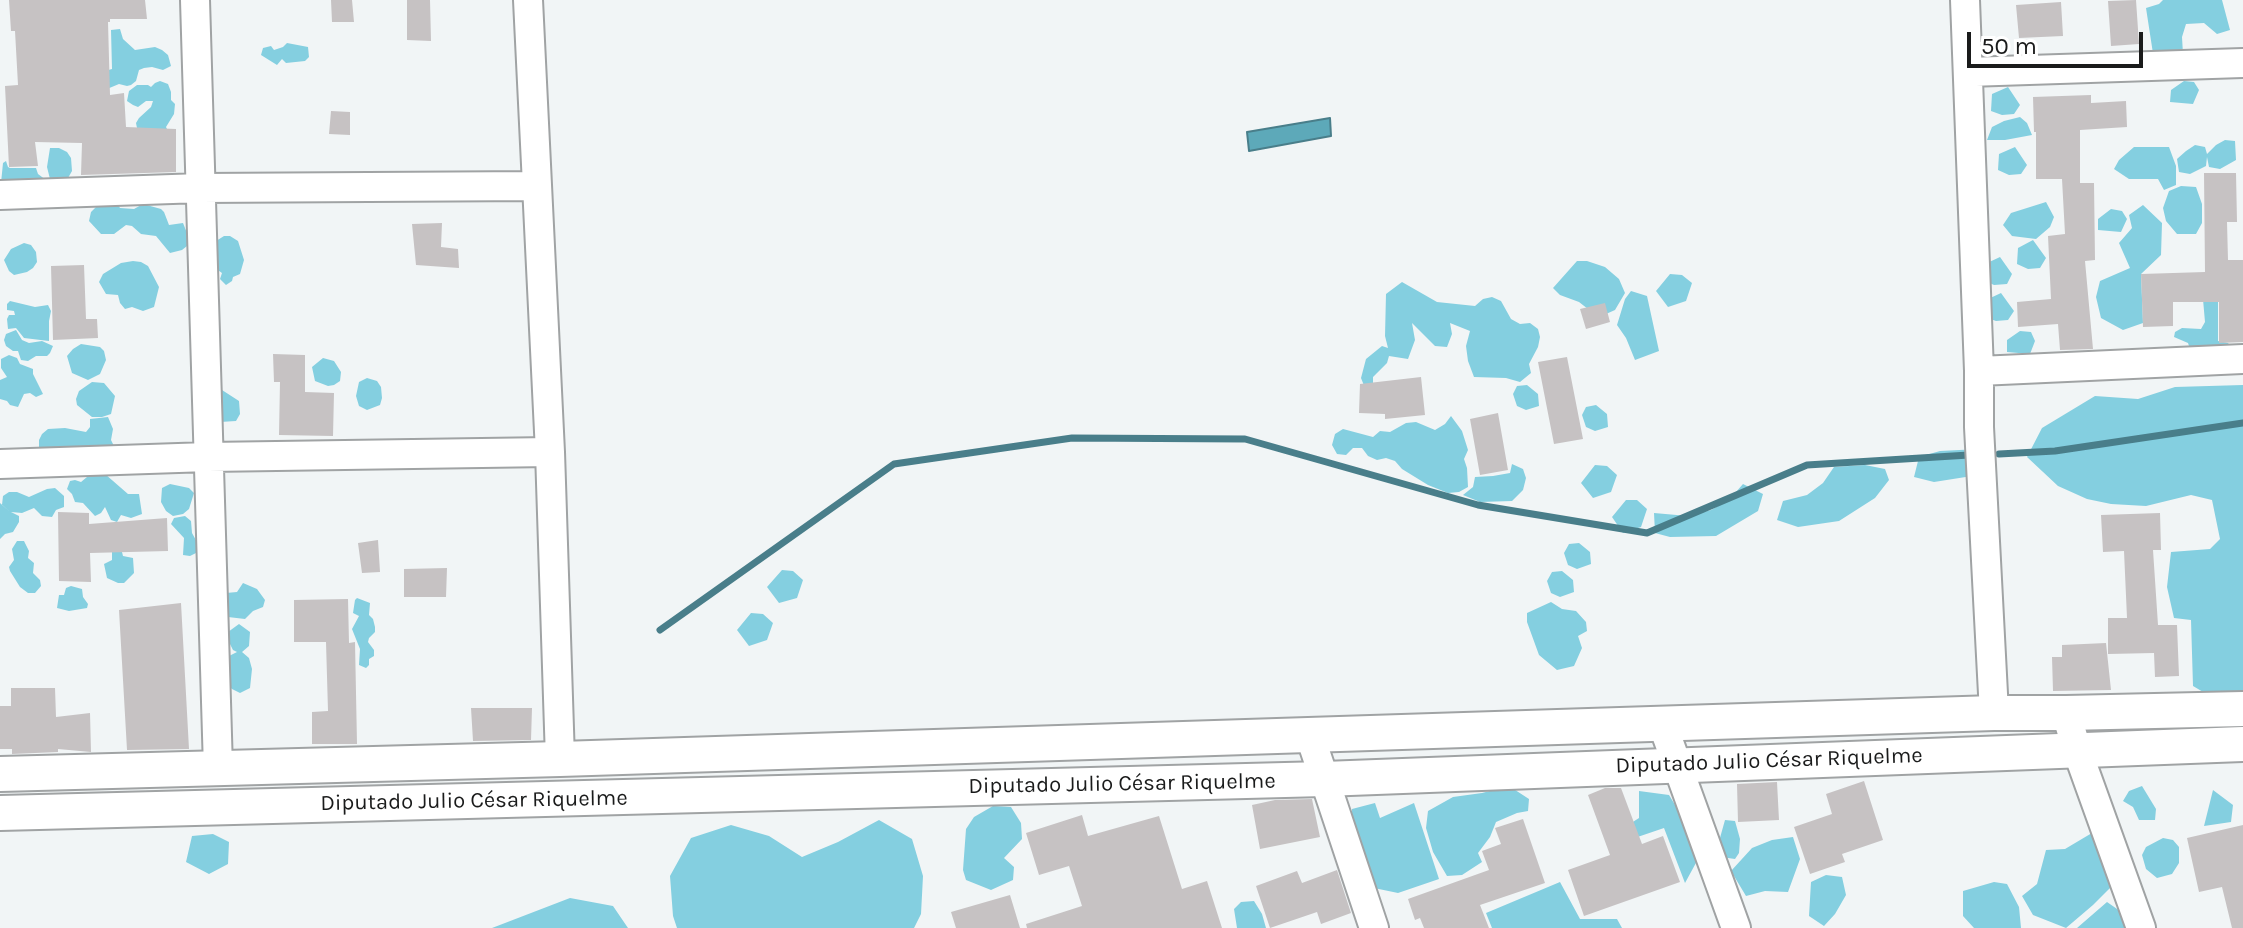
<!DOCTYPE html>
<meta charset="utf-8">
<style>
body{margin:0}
#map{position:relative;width:2243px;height:928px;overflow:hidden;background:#f1f5f6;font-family:Karla,sans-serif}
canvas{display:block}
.scale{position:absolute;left:1967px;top:32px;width:176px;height:36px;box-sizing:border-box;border:4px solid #1a1b1b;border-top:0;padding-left:10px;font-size:24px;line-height:28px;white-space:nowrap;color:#1a1b1b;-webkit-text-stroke:6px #fff;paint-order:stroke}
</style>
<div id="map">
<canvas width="2243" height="928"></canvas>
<div class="scale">50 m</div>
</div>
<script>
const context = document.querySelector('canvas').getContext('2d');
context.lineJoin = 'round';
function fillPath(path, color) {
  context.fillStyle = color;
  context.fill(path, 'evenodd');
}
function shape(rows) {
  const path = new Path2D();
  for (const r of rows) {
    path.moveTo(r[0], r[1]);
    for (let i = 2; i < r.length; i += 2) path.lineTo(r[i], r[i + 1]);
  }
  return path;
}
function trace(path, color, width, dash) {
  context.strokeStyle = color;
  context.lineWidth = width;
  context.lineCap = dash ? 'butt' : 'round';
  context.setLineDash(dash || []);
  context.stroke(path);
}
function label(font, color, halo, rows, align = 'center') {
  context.font = font + ' Karla,sans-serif';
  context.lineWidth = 6;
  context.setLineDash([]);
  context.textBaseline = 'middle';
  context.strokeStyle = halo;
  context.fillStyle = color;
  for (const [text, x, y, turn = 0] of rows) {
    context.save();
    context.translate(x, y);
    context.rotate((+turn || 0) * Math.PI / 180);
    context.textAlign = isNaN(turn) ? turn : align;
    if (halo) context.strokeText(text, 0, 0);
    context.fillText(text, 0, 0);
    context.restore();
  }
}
fillPath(shape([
 [2163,0,2222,0,2230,30,2217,34,2204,23,2186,24,2182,37,2183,54,2154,60,2146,8,2159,4],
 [120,29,123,39,135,50,155,47,162,50,168,55,171,66,163,70,152,67,144,68,139,70,136,81,131,85,127,86,119,84,107,89,101,72,112,69,111,30],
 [287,43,308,47,309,57,305,61,286,63,282,59,277,65,261,55,263,48,271,46,274,50,283,47],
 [160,81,168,84,171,92,171,100,175,104,174,114,166,127,169,133,137,128,136,123,139,118,151,107,153,101,146,101,138,107,133,105,127,101,129,91,137,85,148,85,151,87,155,83],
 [2184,81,2194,82,2199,90,2193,104,2170,102,2171,90],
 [2008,87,2020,105,2014,114,2002,115,1991,111,1992,94],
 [2020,117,2027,123,2032,135,2005,140,1987,140,1992,127,2004,121],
 [2225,140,2235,141,2236,160,2220,169,2209,167,2207,157,2206,166,2190,174,2179,172,2177,159,2186,151,2195,145,2205,147,2207,154,2216,145],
 [2015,147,2027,165,2021,174,2009,175,1998,170,1999,154],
 [2134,147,2169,147,2176,166,2176,185,2164,190,2158,179,2129,179,2114,169,2119,160],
 [50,148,59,148,67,152,71,158,72,171,68,178,61,181,50,179,47,167],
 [6,161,8,167,10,168,36,168,38,174,46,180,1,183,3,163],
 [2181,186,2196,187,2202,204,2202,223,2196,234,2177,234,2166,221,2163,208,2169,191],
 [2046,202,2054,217,2050,227,2036,239,2012,236,2003,225,2011,213],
 [143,204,161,209,164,212,169,225,183,223,189,238,187,246,182,250,170,253,156,236,141,234,132,226,126,225,114,234,101,234,89,221,91,212,96,207,118,205,120,208,134,209],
 [2143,205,2162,223,2161,255,2141,274,2143,323,2123,330,2101,318,2096,297,2100,281,2130,268,2119,243,2132,228,2129,215],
 [2111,209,2122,211,2127,219,2121,232,2098,230,2098,219],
 [224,236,230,236,238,241,244,260,240,274,233,277,232,281,226,285,220,279,222,273,212,266,213,243],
 [2033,240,2046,258,2040,268,2028,269,2017,264,2018,248],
 [24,243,31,245,36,252,37,262,33,268,27,272,14,275,9,271,4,260,11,249],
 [2000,257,2012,274,2007,284,1994,285,1983,280,1985,264],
 [133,261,141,262,148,266,159,287,154,307,143,311,132,307,125,309,120,303,118,295,106,294,99,282,103,274,121,263],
 [1577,261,1587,261,1605,267,1619,279,1625,293,1615,310,1606,314,1588,309,1579,302,1560,295,1553,288],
 [1670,274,1682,275,1692,283,1686,301,1668,307,1656,291],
 [1402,282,1437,302,1475,306,1483,299,1492,297,1501,301,1511,319,1520,324,1530,323,1538,329,1540,337,1538,347,1529,364,1531,373,1520,382,1506,378,1474,377,1468,361,1466,346,1470,331,1450,323,1452,334,1447,347,1435,346,1412,323,1415,340,1408,359,1389,356,1387,363,1373,377,1373,388,1365,388,1361,378,1366,359,1382,346,1388,348,1385,336,1386,294],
 [2218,286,2218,341,2228,343,2235,351,2193,358,2188,343,2174,337,2175,332,2182,328,2201,329,2205,322,2202,288],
 [1631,291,1647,296,1659,351,1635,360,1626,338,1617,325,1625,299],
 [2001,293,2014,311,2008,320,1996,321,1985,317,1986,300],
 [10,301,35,307,48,305,51,311,49,321,49,341,24,338,16,328,8,329,7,319,9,315,15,315,14,311,7,310,7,304],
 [16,330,22,340,29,343,42,341,53,346,50,353,47,356,36,356,28,361,21,360,18,351,13,351,6,346,4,340,6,334],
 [2020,331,2031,332,2035,341,2030,354,2007,352,2007,340],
 [81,344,100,347,104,351,106,360,100,374,88,380,72,373,67,356,73,349],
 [9,355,17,358,20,364,33,369,33,374,43,394,36,397,30,393,24,394,18,407,10,405,7,401,0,399,0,380,7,377,1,368,1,359],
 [323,358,334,361,341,372,340,381,334,385,328,386,315,381,312,367],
 [367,378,377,381,381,387,382,398,380,405,367,410,359,406,356,396,359,382],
 [92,382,104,383,115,396,111,414,102,417,92,417,77,405,76,399,79,391],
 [1527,385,1538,394,1539,406,1526,410,1517,406,1513,394,1517,386],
 [2243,385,2243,695,2220,702,2193,686,2191,620,2174,618,2167,587,2171,552,2210,549,2220,539,2212,500,2191,495,2146,506,2111,504,2087,499,2058,486,2027,457,2042,428,2095,396,2138,399,2175,387],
 [222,390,239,401,240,414,236,421,220,422,217,391],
 [1596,405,1607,414,1608,427,1595,431,1586,427,1582,415,1586,407],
 [1451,416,1462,431,1468,450,1464,459,1467,468,1468,487,1459,492,1448,493,1428,485,1402,469,1395,461,1386,458,1377,460,1368,456,1362,448,1353,448,1346,455,1337,454,1332,445,1335,434,1343,429,1373,437,1380,431,1390,432,1406,423,1416,422,1435,430,1445,424],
 [108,417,113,429,111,440,117,452,55,453,39,447,39,440,42,434,48,429,65,428,86,432,90,427,90,419],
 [1979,449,1972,476,1934,482,1914,477,1919,457,1940,451],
 [1512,464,1523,469,1526,478,1523,490,1512,501,1480,502,1463,495,1473,487,1475,477,1493,476,1510,473],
 [1595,465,1607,466,1617,475,1611,492,1593,498,1581,483],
 [1865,465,1885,469,1889,480,1875,498,1839,521,1798,527,1777,520,1783,501,1807,495,1823,483,1834,467],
 [93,472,105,474,128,494,139,494,142,514,131,518,121,515,117,522,111,520,105,507,101,513,95,516,83,503,75,502,72,494,67,489,70,481,75,480,81,482],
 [170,484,189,488,194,493,189,509,183,514,173,516,166,511,161,502,162,488],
 [1743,484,1763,494,1758,511,1716,536,1670,537,1655,533,1654,513,1688,516,1711,510,1729,500],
 [55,488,64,496,64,507,56,510,52,517,42,516,34,508,22,513,11,512,19,516,19,522,13,532,5,534,0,539,0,503,9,511,2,505,3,496,9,492,17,492,29,497,47,489],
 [1626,500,1637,500,1647,509,1641,527,1623,533,1612,517],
 [185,516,191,521,192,533,197,542,196,553,190,556,183,555,184,538,171,524,174,518],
 [17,541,24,541,29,551,28,558,34,563,33,573,40,580,41,586,35,593,28,593,20,587,10,571,9,567,14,560,12,549],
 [1579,543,1590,552,1591,564,1577,569,1568,565,1564,553,1569,544],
 [120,544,123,556,133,558,134,573,124,583,118,583,107,578,104,564,112,560,112,547],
 [782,570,793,571,803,580,797,598,779,603,767,587],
 [1562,571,1573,580,1574,592,1560,597,1551,593,1547,581,1552,572],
 [243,583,257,589,265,600,263,607,253,611,245,619,228,617,220,613,226,593,237,592],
 [71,586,82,589,83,597,88,604,87,608,69,611,57,608,59,595,64,595,66,588],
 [357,598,370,603,369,615,373,619,375,627,375,632,369,638,368,642,374,650,374,656,369,659,369,665,366,668,359,665,360,649,352,629,359,616,353,613,355,600],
 [1551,602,1562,609,1576,611,1586,622,1587,631,1578,636,1582,648,1574,666,1557,670,1539,655,1527,622,1527,613],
 [751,613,763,614,773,623,767,640,749,646,737,630],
 [239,624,250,632,249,646,242,652,249,658,252,669,250,688,240,693,232,689,220,677,223,659,237,652,233,650,227,638,228,632],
 [1509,786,1529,799,1528,811,1517,813,1496,822,1490,837,1478,853,1482,862,1462,875,1447,876,1433,852,1426,828,1428,811,1453,797,1482,793],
 [2142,786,2156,809,2155,820,2139,820,2133,807,2123,801,2129,791],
 [2213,790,2233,805,2231,822,2204,826],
 [1639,791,1669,795,1691,831,1697,861,1685,883,1664,828,1614,845,1611,836,1639,818],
 [1375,803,1380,818,1414,803,1439,879,1398,893,1374,888,1351,830,1352,809],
 [993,806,1011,807,1021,823,1022,839,1004,858,1014,867,1013,880,991,890,966,880,963,870,966,829,974,817],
 [879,820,912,839,923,876,921,914,914,928,677,928,673,916,670,876,691,838,731,825,769,836,802,857,838,842],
 [1725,820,1735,821,1740,839,1739,853,1735,859,1721,857,1718,845],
 [2097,830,2116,882,2093,905,2066,928,2033,915,2022,896,2037,884,2046,850,2065,849],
 [213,834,229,842,228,864,209,874,186,862,192,836],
 [1793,837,1800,859,1788,892,1765,891,1746,896,1731,871,1752,848,1772,840],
 [2163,838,2173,840,2179,847,2179,863,2172,874,2157,878,2146,869,2142,855,2146,847],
 [1826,875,1842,877,1846,895,1835,914,1824,926,1809,916,1811,882],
 [1560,882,1580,919,1617,919,1622,928,1492,928,1486,913],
 [1994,882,2007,884,2019,907,2021,928,1974,928,1963,916,1963,891],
 [570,898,613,906,628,928,492,928],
 [1254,901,1262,914,1266,928,1237,928,1234,909,1241,902],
 [2107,902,2120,911,2125,928,2077,928]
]), '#84cfe0');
const water = shape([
 [1330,118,1331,136,1249,151,1247,132,1330,118]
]);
fillPath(water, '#5da9b9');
trace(water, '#497e8a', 2);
trace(shape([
 [1999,454,2055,451,2243,423],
 [660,630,894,464,1072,438,1245,439,1478,505,1647,533,1807,465,1969,455]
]), '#497e8a', 7);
fillPath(shape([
 [9,0,145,0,147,19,110,19,110,22,108,22,110,95,124,93,126,127,176,129,176,172,81,175,82,143,35,142,38,166,9,167,5,86,18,85,15,31,11,31],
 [331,0,352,0,354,22,332,22],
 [407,0,430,0,431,41,407,40],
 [2136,0,2139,44,2111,46,2108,1],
 [2061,2,2063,36,2019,38,2016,5],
 [2091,95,2091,103,2126,101,2127,127,2080,130,2080,183,2094,183,2095,260,2085,261,2093,349,2060,350,2058,324,2018,327,2017,302,2051,299,2048,236,2065,234,2062,179,2036,179,2036,132,2034,132,2033,97],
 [331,111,350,112,350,135,329,134],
 [2204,173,2236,173,2237,222,2227,222,2228,260,2243,260,2243,342,2219,343,2219,302,2173,302,2173,326,2143,327,2141,274,2205,272],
 [442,223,441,247,458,249,459,268,416,265,412,224],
 [84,265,86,319,97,319,98,338,53,340,51,266],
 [1605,303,1610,322,1586,329,1580,309],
 [273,354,305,355,305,392,334,393,333,436,279,435,280,382,274,382],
 [1567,357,1583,439,1554,444,1538,362],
 [1421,377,1425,415,1385,419,1385,414,1359,413,1360,384],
 [1498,413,1508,470,1480,475,1470,419],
 [58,512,89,513,89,524,167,518,168,551,90,553,91,582,59,581],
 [2160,513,2161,550,2153,550,2158,625,2177,625,2179,676,2155,677,2154,653,2108,654,2108,618,2127,618,2124,551,2103,552,2101,515],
 [378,540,380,572,362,573,358,543],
 [447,568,446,597,404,597,404,569],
 [348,599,349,643,355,642,357,744,312,744,312,712,328,711,326,642,294,642,294,600],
 [181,603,189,749,127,750,119,610],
 [2106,643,2111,690,2053,691,2052,657,2062,657,2062,645],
 [11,688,55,688,56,717,90,713,91,752,58,749,58,752,12,754,12,749,0,749,0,706,11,706],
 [471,708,532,708,531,740,473,741],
 [1864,781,1883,840,1842,854,1845,862,1810,874,1794,827,1832,814,1826,794],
 [1777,782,1779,820,1738,822,1737,784],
 [1605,788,1621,788,1642,844,1663,836,1680,882,1584,916,1568,870,1610,855,1588,795],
 [1312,799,1320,837,1260,849,1252,805,1275,800],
 [1082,815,1088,836,1159,816,1182,889,1207,881,1222,928,1027,928,1026,924,1082,906,1069,866,1039,875,1026,833],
 [1523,819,1545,883,1480,905,1489,928,1424,928,1420,918,1415,920,1408,899,1489,870,1482,851,1501,844,1495,828],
 [2243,825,2243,928,2232,928,2222,887,2199,892,2187,838],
 [1337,870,1351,913,1321,924,1317,912,1270,928,1256,886,1297,871,1302,883],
 [1010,895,1020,928,956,928,951,912]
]), '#c6c2c3');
const minor = shape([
 [195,0,218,768],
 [528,0,550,452,560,759],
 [1965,0,1979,371,1979,427,1994,713],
 [1968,72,2243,63],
 [0,195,201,188,536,186],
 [1979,371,2243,359],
 [0,464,208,457,550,452],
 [2066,713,2077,750,2141,928],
 [1662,723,1736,928],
 [1310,736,1374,928]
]);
const tertiary = shape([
 [0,774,560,759,1994,713,2066,713,2243,709],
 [0,813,1324,779,2243,744]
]);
trace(minor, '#a0a3a4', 32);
trace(tertiary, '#a0a3a4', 38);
trace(minor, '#fff', 28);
trace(tertiary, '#fff', 34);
label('22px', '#1a1b1b', '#fff', [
 ["Diputado Julio César Riquelme",1769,761,-2],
 ["Diputado Julio César Riquelme",1122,784,-1],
 ["Diputado Julio César Riquelme",474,801,-1]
]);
</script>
